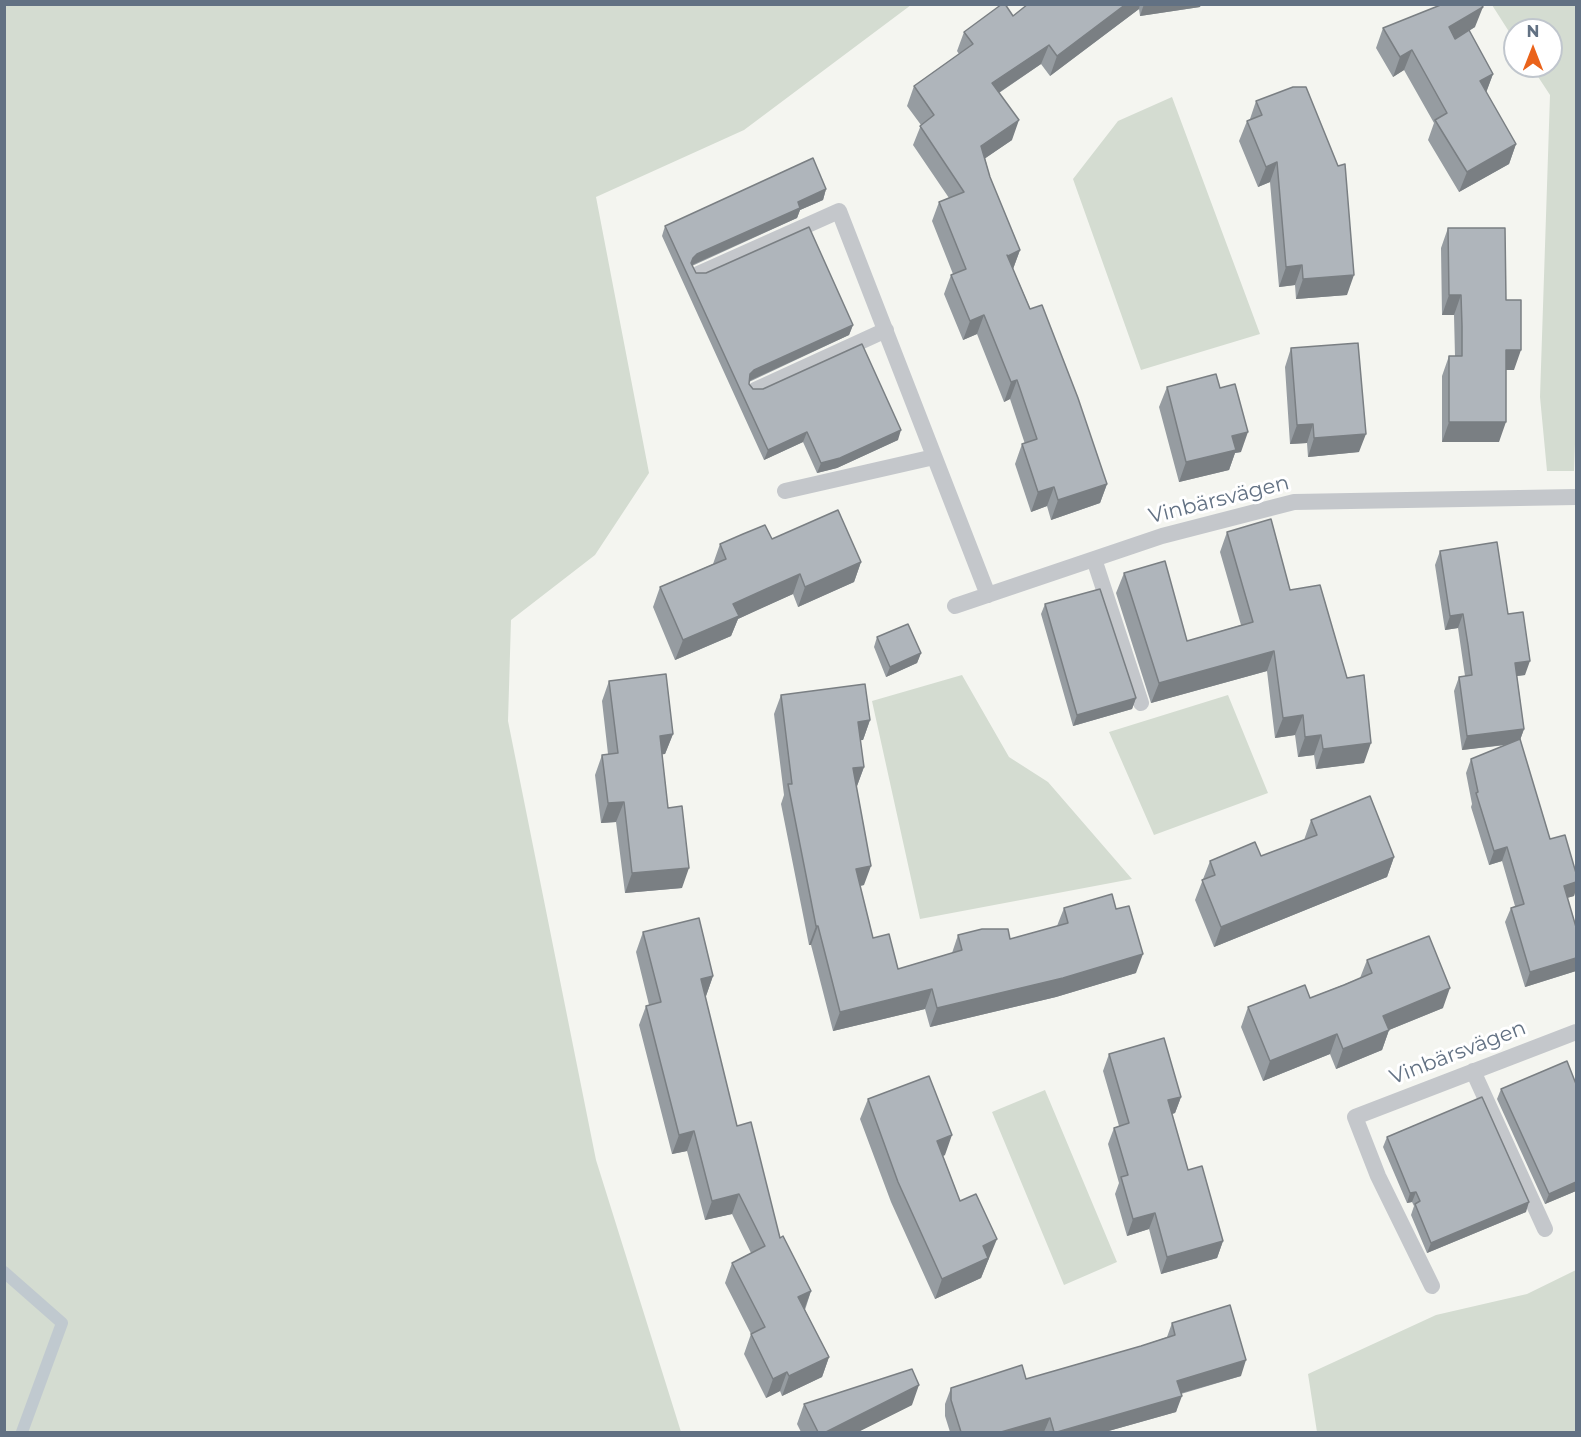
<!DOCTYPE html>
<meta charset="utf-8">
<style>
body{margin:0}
#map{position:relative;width:1581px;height:1437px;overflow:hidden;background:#f4f5f0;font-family:Montserrat,sans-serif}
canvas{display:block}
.frame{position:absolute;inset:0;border:6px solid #627183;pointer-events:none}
.north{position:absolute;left:1503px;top:18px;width:60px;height:60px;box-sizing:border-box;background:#fff;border:2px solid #c0c6cd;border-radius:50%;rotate:0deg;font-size:16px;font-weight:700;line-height:24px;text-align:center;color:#627183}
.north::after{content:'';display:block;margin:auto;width:21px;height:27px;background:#ea631b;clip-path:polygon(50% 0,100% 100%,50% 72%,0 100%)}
</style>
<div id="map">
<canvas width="1581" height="1437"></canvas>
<div class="frame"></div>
<div class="north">N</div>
</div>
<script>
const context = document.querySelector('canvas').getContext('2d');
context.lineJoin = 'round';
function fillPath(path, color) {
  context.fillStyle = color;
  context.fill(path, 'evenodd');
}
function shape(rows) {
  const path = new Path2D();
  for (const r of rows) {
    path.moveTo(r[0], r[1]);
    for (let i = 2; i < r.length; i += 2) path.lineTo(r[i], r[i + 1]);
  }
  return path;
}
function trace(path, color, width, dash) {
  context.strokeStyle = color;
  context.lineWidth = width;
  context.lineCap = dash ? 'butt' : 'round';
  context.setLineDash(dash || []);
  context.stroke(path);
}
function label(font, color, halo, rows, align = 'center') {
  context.font = font + ' Montserrat,sans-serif';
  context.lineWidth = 6;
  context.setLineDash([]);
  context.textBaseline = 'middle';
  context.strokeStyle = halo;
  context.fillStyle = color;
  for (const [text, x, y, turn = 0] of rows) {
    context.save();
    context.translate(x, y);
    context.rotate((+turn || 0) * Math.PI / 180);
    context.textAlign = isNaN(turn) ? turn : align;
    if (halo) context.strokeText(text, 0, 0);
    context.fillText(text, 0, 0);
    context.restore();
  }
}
fillPath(shape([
 [5,4,911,5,744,130,596,197,649,473,595,555,511,620,508,721,596,1160,681,1432,5,1432],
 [1492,5,1576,5,1576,417,1574,471,1547,471,1540,397,1550,95,1531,66,1551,66,1551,30,1515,30,1515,41],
 [1172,97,1260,334,1141,370,1073,179,1118,121],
 [962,675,1009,757,1048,782,1132,879,920,919,872,701],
 [1228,695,1268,793,1154,835,1109,732],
 [1045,1090,1117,1262,1064,1285,992,1112],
 [1576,1270,1576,1432,1317,1432,1308,1374,1436,1315,1527,1294]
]), '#d4dcd1');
trace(shape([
 [4,1272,62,1323,22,1432]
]), '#c0c9cf', 12);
trace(shape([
 [698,274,839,211,988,595],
 [755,390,886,330],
 [785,491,934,457],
 [1094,559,1141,703],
 [955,606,1162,536,1294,502,1576,497],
 [1473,1071,1545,1229],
 [1432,1286,1378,1176,1355,1117,1576,1032]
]), '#c4c7cb', 16);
fillPath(shape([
 [1028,4,1201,4,1200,7,1140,16,1139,9,1050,76,1041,64,999,93,1012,140,985,158,990,177,1020,250,1013,269,1107,484,1100,503,1051,520,1047,506,1031,512,1015,464,1022,444,1025,444,1010,399,1004,402,977,334,963,340,944,294,951,275,953,274,932,221,939,202,949,198,913,145,921,125,907,106,914,86,959,54,957,51,964,32,1013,16],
 [1475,27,1469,31,1493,74,1486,92,1516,144,1509,164,1459,192,1428,140,1434,123,1404,70,1393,77,1376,48,1383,28],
 [1256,101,1347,295,1296,299,1295,285,1279,287,1270,182,1258,187,1239,141,1247,121,1250,119],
 [826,189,823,200,800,210,797,218,692,266,696,273,853,325,849,335,749,382,749,384,753,389,898,440,837,468,817,473,803,442,764,460,662,236,665,226],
 [1448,228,1506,300,1514,370,1506,370,1499,442,1442,442,1442,376,1449,356,1455,356,1454,315,1442,315,1441,248],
 [1291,348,1359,452,1308,457,1307,443,1290,444,1285,367],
 [1167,387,1220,388,1241,452,1235,453,1229,470,1179,482,1159,407],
 [1227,532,1290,590,1364,763,1316,769,1314,755,1298,757,1295,735,1275,738,1267,671,1151,703,1116,593,1124,573,1187,641,1241,625,1220,552],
 [720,544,861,562,854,582,798,607,793,594,759,609,738,619,731,636,675,660,653,607,660,587,713,564],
 [1440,551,1508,614,1525,675,1517,676,1524,729,1520,740,1550,839,1576,873,1576,889,1574,896,1567,898,1576,927,1576,971,1525,987,1505,922,1511,908,1515,906,1502,861,1489,865,1471,807,1472,804,1466,773,1471,759,1506,745,1462,750,1454,691,1459,677,1465,676,1458,628,1445,630,1435,565],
 [1045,604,1136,698,1132,709,1073,726,1041,614],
 [877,637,921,653,917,663,886,677,874,647],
 [609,681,673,734,665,754,662,754,668,808,682,888,625,893,616,822,601,823,595,775,602,755,608,754,602,701],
 [781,695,870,720,863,740,860,740,864,767,857,786,856,786,864,885,860,886,873,938,898,969,952,953,958,935,1010,939,1057,926,1064,908,1136,973,1056,997,930,1027,925,1009,833,1031,811,945,809,945,781,804,784,795,774,714],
 [1311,820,1394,857,1387,877,1214,947,1195,900,1210,861,1261,856,1304,840],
 [643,932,713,976,706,996,705,996,737,1126,780,1238,811,1291,805,1310,829,1357,822,1377,782,1396,780,1391,766,1398,744,1354,751,1334,725,1283,732,1263,751,1253,732,1214,705,1220,687,1151,672,1154,639,1025,646,1006,649,1005,636,952],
 [1367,960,1443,1008,1389,1030,1382,1050,1336,1069,1330,1054,1263,1081,1241,1027,1248,1007,1310,998,1360,978],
 [1109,1054,1181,1097,1175,1113,1172,1114,1188,1170,1223,1241,1217,1258,1161,1274,1149,1229,1127,1236,1115,1194,1119,1183,1108,1144,1114,1128,1119,1126,1103,1071],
 [1576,1084,1576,1191,1545,1204,1497,1099,1501,1089],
 [868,1099,945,1155,943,1156,960,1201,989,1259,988,1260,981,1278,935,1299,891,1202,860,1119],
 [1387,1137,1526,1212,1427,1253,1411,1215,1414,1206,1412,1202,1407,1203,1383,1147],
 [1172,1323,1241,1376,1181,1394,1176,1412,1105,1432,950,1432,945,1416,945,1404,951,1388,1026,1379,1141,1346,1167,1337],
 [804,1404,912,1405,858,1432,801,1432,797,1424]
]), '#969ca1');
fillPath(shape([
 [1126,4,1140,4,1139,9,1050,76,1057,56],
 [1144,4,1201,4,1200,7,1140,16],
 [1483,7,1475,27,1441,47,1449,27],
 [1049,45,1041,64,985,102,992,83],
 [1412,50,1404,70,1393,77,1400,57],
 [1493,74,1486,93,1480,81],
 [1019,120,1012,140,974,166,981,146],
 [1516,144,1509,164,1459,192,1467,172],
 [1277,162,1270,182,1258,187,1266,167],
 [826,189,823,200,800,210,797,218,694,264,689,268,693,258,697,254,798,202],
 [1020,250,1013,269,1001,276,1008,256],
 [1302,265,1295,285,1279,287,1286,267],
 [1354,275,1347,295,1296,299,1303,279],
 [1449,295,1461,295,1454,315,1442,315],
 [984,315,977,334,963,340,970,321],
 [853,325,849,335,751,380,746,384,750,374,754,370],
 [1506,350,1521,350,1514,370,1499,370],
 [1017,380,1010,399,1004,402,1011,382],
 [1449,422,1506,422,1499,442,1442,442],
 [1313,424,1307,443,1290,444,1297,425],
 [901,430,898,440,837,468,817,473,821,463],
 [807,432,803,442,764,460,768,450],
 [1248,432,1241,452,1235,453,1229,470,1179,482,1186,462,1232,436],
 [1366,434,1359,452,1308,457,1314,438],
 [1107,484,1100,503,1051,520,1058,500],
 [1054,487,1047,506,1031,512,1038,492],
 [861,562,854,582,798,607,805,587],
 [800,574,793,594,738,619,731,636,675,660,683,640,733,604,766,589],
 [1463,614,1458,628,1445,630,1450,616],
 [1274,651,1267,671,1151,703,1159,683],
 [921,653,917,663,886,677,890,667],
 [1530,661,1525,675,1509,677,1515,663],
 [1136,698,1132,709,1073,726,1077,715],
 [1303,715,1295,735,1275,738,1283,718],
 [870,720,863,740,851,741,858,722],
 [1524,729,1519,743,1462,750,1467,736],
 [673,734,665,754,652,756,660,736],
 [1321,735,1314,755,1298,757,1305,737],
 [1371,743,1364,763,1316,769,1323,749],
 [864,767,857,786,846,787,853,768],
 [624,802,616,822,601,823,608,803],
 [1507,847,1502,861,1489,865,1494,851],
 [1394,857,1387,877,1214,947,1221,927],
 [871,866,864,885,849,888,856,869],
 [689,868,682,888,625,893,632,873],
 [1576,882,1576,889,1574,896,1559,900,1564,886],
 [816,926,818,926,811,945,809,945],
 [1143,954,1136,973,1056,997,930,1027,937,1008],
 [1576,958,1576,971,1525,987,1530,972],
 [713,976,706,996,693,999,701,979],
 [1450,988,1443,1008,1384,1032,1389,1030,1382,1050,1336,1069,1343,1049,1383,1016],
 [932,989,925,1009,833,1031,840,1012],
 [1337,1034,1330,1054,1263,1081,1270,1061],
 [1181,1097,1175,1113,1162,1117,1168,1100],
 [694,1131,687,1151,672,1154,679,1135],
 [952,1135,945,1155,930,1161,937,1141],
 [1576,1182,1576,1191,1545,1204,1549,1194],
 [1416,1192,1412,1202,1407,1203,1410,1193],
 [739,1194,732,1214,705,1220,712,1201],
 [1529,1202,1526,1212,1427,1253,1431,1243],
 [1155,1213,1149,1229,1127,1236,1133,1219],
 [997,1239,981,1278,935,1299,942,1279,983,1246],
 [1223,1241,1217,1258,1161,1274,1167,1257],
 [811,1291,804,1310,798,1297],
 [829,1357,822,1377,782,1396,789,1376],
 [1246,1360,1241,1376,1171,1396,1177,1381],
 [787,1372,780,1391,766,1398,773,1379],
 [919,1385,912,1405,858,1432,826,1432],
 [1182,1396,1176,1412,1105,1432,1057,1432],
 [1050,1418,1044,1432,1001,1432]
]), '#7a7f83');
const building = shape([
 [1002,4,1005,4,1013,16,1028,4,1126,4,1057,56,1049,45,992,83,1019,120,981,146,990,177,1020,250,1008,256,1007,255,1030,309,1042,305,1078,398,1107,484,1058,500,1054,487,1038,492,1022,444,1037,439,1017,380,1011,382,984,315,970,321,951,275,966,269,939,202,964,192,920,126,934,115,914,86,973,44,964,32,1002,4],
 [1443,4,1481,4,1483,7,1449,27,1455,39,1469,30,1493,74,1480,81,1516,144,1467,172,1435,120,1447,113,1412,50,1400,57,1383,28,1443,4],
 [1293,87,1306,87,1338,166,1345,164,1354,275,1303,279,1302,265,1286,267,1277,162,1266,167,1247,121,1262,115,1256,101,1293,87],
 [813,158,826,189,798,202,800,208,697,254,693,258,691,263,696,273,706,273,809,227,853,325,754,370,750,374,749,384,753,389,763,389,862,344,901,430,840,458,821,463,807,432,768,450,665,226,813,158],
 [1448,228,1505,228,1506,300,1521,300,1521,350,1506,350,1506,422,1449,422,1449,356,1462,356,1462,326,1461,295,1449,295,1448,228],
 [1358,343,1366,434,1314,438,1313,424,1297,425,1291,348,1358,343],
 [1216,374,1220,388,1235,384,1248,432,1232,436,1236,450,1186,462,1167,387,1216,374],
 [838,510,861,562,805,587,800,574,766,589,733,604,739,616,683,640,660,587,726,559,720,544,743,534,765,525,772,539,838,510],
 [1271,519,1290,590,1320,585,1347,678,1364,675,1371,743,1323,749,1321,735,1305,737,1303,715,1283,718,1274,651,1159,683,1124,573,1165,561,1187,641,1253,622,1227,532,1271,519],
 [1497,542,1508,614,1523,612,1530,661,1515,663,1524,729,1467,736,1459,677,1472,675,1468,645,1463,614,1450,616,1440,551,1497,542],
 [1100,589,1136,698,1077,715,1045,604,1100,589],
 [908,624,921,653,890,667,877,637,908,624],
 [666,674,673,734,660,736,668,808,682,806,689,868,632,873,624,802,608,803,602,755,618,753,609,681,666,674],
 [865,684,870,720,858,722,864,767,853,768,871,866,856,869,873,938,889,934,898,969,962,950,958,935,982,929,1008,929,1010,939,1068,923,1064,908,1112,894,1116,909,1129,906,1143,954,1063,978,937,1008,932,989,840,1012,818,926,816,926,788,784,792,784,781,695,865,684],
 [1520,739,1550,839,1565,835,1576,873,1576,882,1564,886,1576,927,1576,958,1530,972,1511,908,1524,904,1507,847,1494,851,1476,793,1478,792,1471,759,1520,739],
 [1370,796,1394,857,1221,927,1202,880,1215,875,1210,861,1255,842,1261,856,1317,835,1311,820,1370,796],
 [699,918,713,976,701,979,737,1126,751,1122,780,1238,783,1236,811,1291,798,1297,829,1357,789,1376,787,1372,773,1379,751,1334,765,1327,732,1263,765,1246,739,1194,712,1201,694,1131,679,1135,646,1006,661,1002,643,932,699,918],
 [1429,936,1450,988,1383,1016,1389,1030,1343,1049,1337,1034,1270,1061,1248,1007,1305,985,1310,998,1344,985,1372,973,1367,960,1429,936],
 [1164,1038,1181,1097,1168,1100,1188,1170,1202,1166,1223,1241,1167,1257,1155,1213,1133,1219,1121,1177,1128,1175,1114,1128,1129,1123,1109,1054,1164,1038],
 [1567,1061,1576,1084,1576,1182,1549,1194,1501,1089,1567,1061],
 [929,1076,952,1135,937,1141,960,1201,976,1194,997,1239,983,1246,988,1258,942,1279,898,1182,868,1099,929,1076],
 [1482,1097,1529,1202,1431,1243,1415,1204,1420,1201,1416,1192,1410,1193,1387,1137,1482,1097],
 [1230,1305,1246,1360,1177,1381,1182,1396,1057,1432,1054,1432,1050,1418,1001,1432,961,1432,951,1400,951,1388,1022,1365,1026,1379,1141,1346,1175,1335,1172,1323,1230,1305],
 [912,1369,919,1385,826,1432,818,1432,804,1404,912,1369]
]);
fillPath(building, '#afb5bb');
trace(building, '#7a7f83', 1.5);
label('21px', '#627183', '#fff', [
 ["Vinbärsvägen",1219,500,-14],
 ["Vinbärsvägen",1458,1053,-21]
]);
</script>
